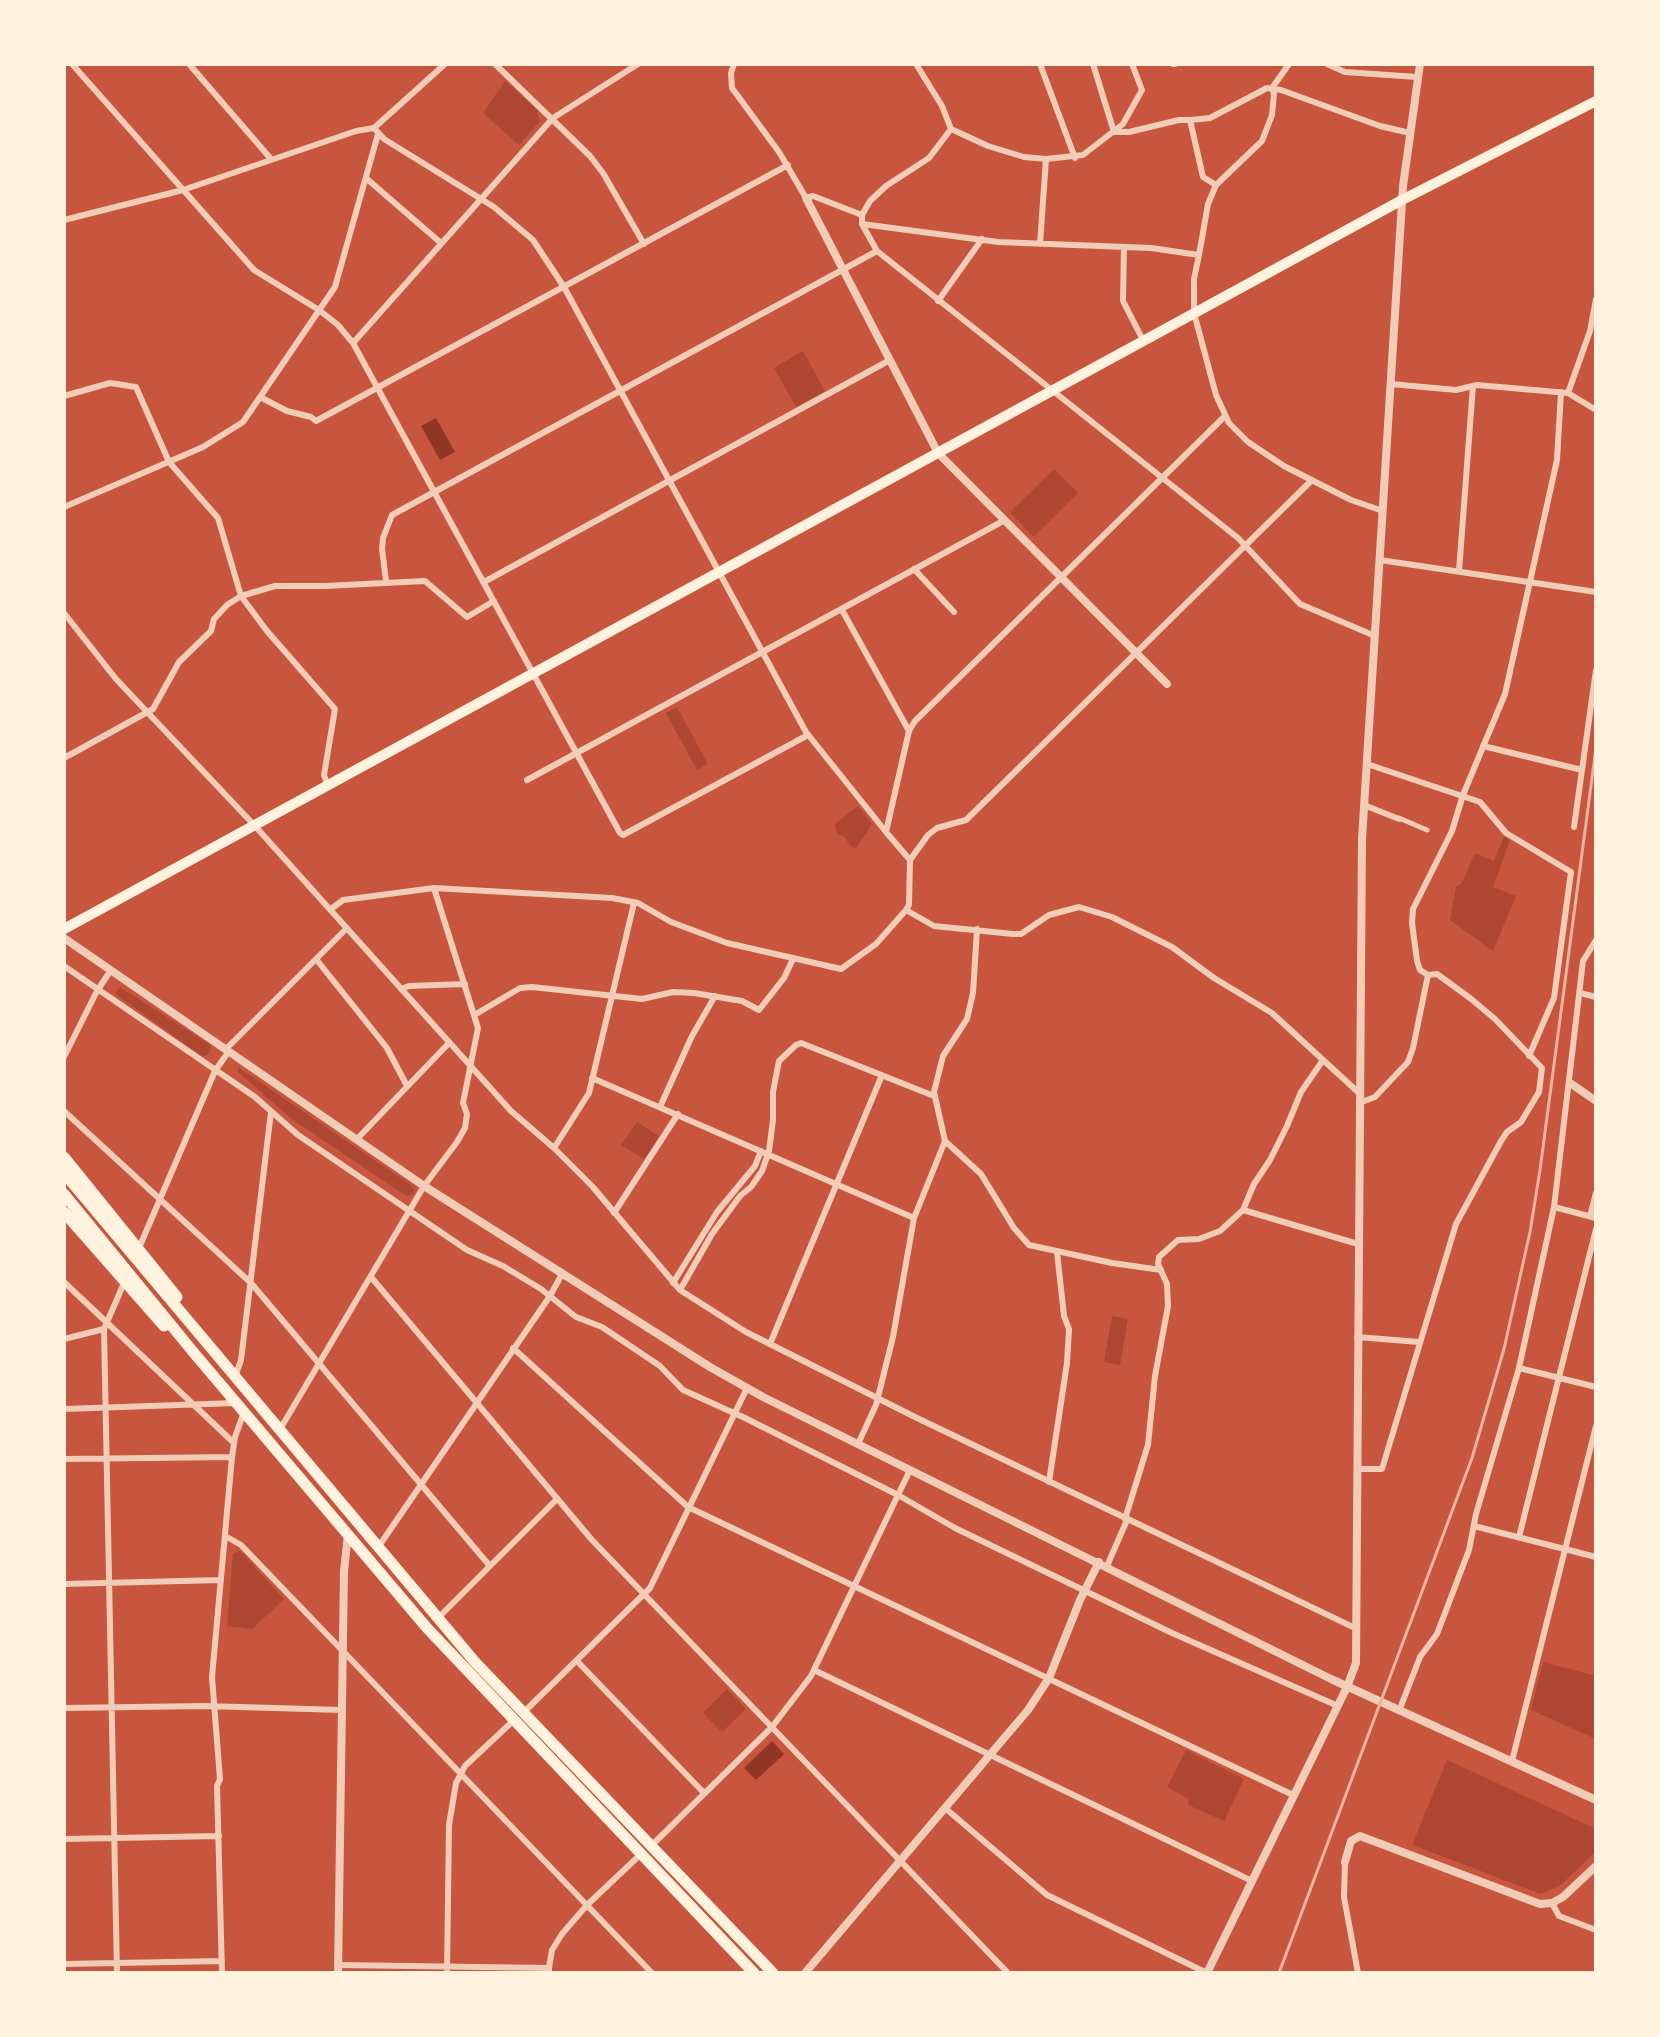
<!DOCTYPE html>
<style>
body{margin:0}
#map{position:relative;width:1660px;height:2037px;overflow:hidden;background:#c8553d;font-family:"Noto Sans",sans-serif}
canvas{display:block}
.frame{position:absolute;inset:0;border:66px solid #fff3e0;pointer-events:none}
</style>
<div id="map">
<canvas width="1660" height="2037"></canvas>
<div class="frame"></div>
</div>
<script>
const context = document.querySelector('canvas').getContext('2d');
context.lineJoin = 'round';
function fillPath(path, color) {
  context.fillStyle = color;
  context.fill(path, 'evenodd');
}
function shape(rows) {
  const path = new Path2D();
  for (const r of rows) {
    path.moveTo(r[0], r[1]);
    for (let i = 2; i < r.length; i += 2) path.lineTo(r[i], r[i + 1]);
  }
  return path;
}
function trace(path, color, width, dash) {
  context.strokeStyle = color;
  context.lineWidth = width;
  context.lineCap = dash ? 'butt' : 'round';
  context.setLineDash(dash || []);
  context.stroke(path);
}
fillPath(shape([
 [505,81,537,110,540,121,519,145,483,113],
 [803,351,825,391,796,407,774,368],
 [1054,469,1078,493,1033,537,1010,512],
 [677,707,708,764,697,770,666,713],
 [858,806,872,824,856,848,851,847,844,836,837,834,835,824],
 [1504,836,1510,840,1493,887,1516,896,1493,951,1450,920,1456,887,1462,883,1475,853,1494,861],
 [120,987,209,1044,212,1047,208,1055,202,1056,118,996,115,993],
 [238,1067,408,1183,414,1188,414,1193,408,1196,402,1193,293,1120,238,1072],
 [637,1122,659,1136,644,1159,621,1145],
 [1112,1316,1128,1319,1120,1365,1104,1362],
 [240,1551,284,1599,252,1629,227,1626,233,1554],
 [1543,1662,1596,1676,1596,1739,1531,1710],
 [727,1689,746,1709,722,1732,703,1713],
 [1186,1750,1244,1779,1224,1821,1188,1805,1189,1799,1167,1787],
 [1447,1760,1596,1829,1596,1851,1562,1884,1541,1894,1412,1845]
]), '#ae4732');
fillPath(shape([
 [436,418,455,452,440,460,421,426],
 [772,1741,784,1754,756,1780,744,1768]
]), '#8f3625');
trace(shape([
 [1399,818,1427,830]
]), '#f1ccb7', 5);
trace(shape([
 [72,64,254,270,319,310,338,325,353,343,620,833,623,835,808,735],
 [189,64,271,159],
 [495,64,590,156,603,173,644,244],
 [734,64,731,73,732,88,779,152,806,198,813,196,862,215,862,224,877,251,1238,538,1300,604,1375,636],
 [916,64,942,106,951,129,988,146,1024,157,1046,159,1083,155,1123,124,1142,90,1132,64],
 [1040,64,1075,158],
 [1093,64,1114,132],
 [1173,64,1175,64],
 [1327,64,1345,72,1417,77],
 [1190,120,1210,118,1267,88,1281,90,1380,126,1410,133],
 [374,128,384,139,494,207,533,240,564,287,806,732,886,832],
 [1114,132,1129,132,1179,120,1190,120,1203,177,1216,185],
 [367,179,441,243],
 [862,215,870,201,886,186,929,158,951,129],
 [64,220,183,190,356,131,374,128,445,64],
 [862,224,998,242,1151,248,1199,255,1194,279,1194,313,1216,395,1229,423,1248,442,1284,466,1351,500,1383,511],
 [1040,244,1046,159],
 [1124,247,1123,301,1144,342],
 [1199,255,1208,204,1216,185,1262,141,1272,115,1274,94,1272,88,1289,64],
 [938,301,982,239],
 [353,343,553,118,638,64],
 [1391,384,1456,390,1477,385,1568,393,1596,410],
 [1568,393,1590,331,1596,299],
 [64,396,110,383,136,387,169,462,218,518,241,596,267,631,335,709,324,775,328,786],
 [260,397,287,411,311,417,316,421,788,165],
 [64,507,203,447,243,422,335,287,378,134],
 [1380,560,1596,592],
 [914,569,954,612],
 [1459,571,1473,386],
 [386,581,382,549,383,538,392,515,877,251],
 [484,582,890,360],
 [842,610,909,731],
 [64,613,116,679,255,826,511,1111,554,1148,592,1186,680,1290,746,1332,917,1418,1355,1628],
 [1483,746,1582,770],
 [64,758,153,709,179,662,211,631,214,619,227,605,241,596,275,586,325,586,425,581,467,617,494,601],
 [1367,764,1480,802,1506,833,1571,872,1554,998,1529,1056],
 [527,780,1005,520],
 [1364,805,1399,819],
 [1574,827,1596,670],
 [910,860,886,832,909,731,915,721,1224,417],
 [331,909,343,900,434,888,612,898,638,903,671,922,727,943,841,969,876,944,906,910,909,905,910,860,928,835,937,828,966,820,1312,480],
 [906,910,934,926,1013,934,1021,934,1049,915,1079,907,1112,917,1172,947,1214,978,1272,1013,1359,1093],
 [977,929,973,993,967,1019,943,1056,934,1092,945,1141,981,1174,1014,1228,1029,1245,1112,1263,1161,1270],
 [316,959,387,1048,407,1086],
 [64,966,255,1097,298,1135,467,1250,503,1266,541,1289,576,1317,602,1327,660,1366,683,1390,745,1418,898,1495,955,1528,1172,1633,1338,1706],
 [1428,975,1420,970,1417,961,1412,923,1413,909,1452,831,1463,795,1505,694,1557,460,1561,392],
 [401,989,409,986,465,984],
 [1580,993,1596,997],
 [476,1014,520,988,532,987,642,999,673,992,694,993,742,1001,759,1010,784,978,793,959],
 [226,1049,347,928],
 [64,1057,97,991,111,970],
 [592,1078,914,1218],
 [660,1107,692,1036,715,996],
 [64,1111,251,1283,489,1565],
 [357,1139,449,1043],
 [554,1148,589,1093,634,903],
 [1554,1207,1596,1218],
 [1243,1210,1358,1244],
 [614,1213,678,1114],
 [1590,1216,1596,1193],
 [139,1248,215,1071,229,1051],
 [371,1277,592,1540,1008,1973],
 [64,1282,234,1443],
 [673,1283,717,1212,755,1166,761,1151],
 [680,1290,712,1234,740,1196,751,1187,762,1171,769,1151,773,1120,773,1092,779,1061,796,1045,801,1043,934,1096],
 [1357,1337,1419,1342],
 [64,1339,104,1329],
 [770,1344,882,1075],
 [513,1348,688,1507,1293,1795],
 [1519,1368,1596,1387],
 [235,1377,241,1360,271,1112],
 [64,1409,236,1403],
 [279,1431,424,1186,457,1142,465,1128,467,1114,463,1103,478,1028,434,888],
 [858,1444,876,1405,893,1337,914,1218,945,1141],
 [64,1459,232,1457],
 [1357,1469,1382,1469,1456,1224,1501,1141,1507,1132,1521,1122,1539,1092,1542,1068,1495,1019,1470,998,1437,974,1428,975,1413,1048,1408,1062,1375,1097,1359,1103],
 [1049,1482,1067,1363,1069,1329,1064,1316,1057,1252],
 [1125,1519,1148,1445,1155,1376,1168,1306,1167,1284,1158,1264,1159,1257,1178,1240,1199,1239,1220,1231,1243,1210,1254,1184,1270,1160,1287,1126,1301,1092,1323,1060],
 [1474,1526,1596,1557],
 [225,1536,241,1545,652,1973],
 [1519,1537,1596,1229],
 [379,1546,550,1296,562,1274],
 [1107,1566,1127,1520],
 [64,1584,221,1580],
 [438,1618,557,1499],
 [577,1661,704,1793],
 [814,1670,1252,1881],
 [64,1708,205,1706,342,1710],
 [1399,1711,1420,1657,1437,1634,1469,1550,1476,1514,1519,1368,1554,1207,1583,961,1596,940],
 [523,1713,650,1588,747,1388],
 [1512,1761,1596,1426],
 [945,1808,1047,1895,1207,1973],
 [64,1839,219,1836],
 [651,1846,772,1727,811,1676,910,1470],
 [1345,1862,1344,1897,1358,1973],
 [1552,1903,1559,1916,1596,1930],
 [64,1964,222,1961],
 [339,1965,549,1968,549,1973],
 [549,1968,552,1950,562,1934,587,1905,641,1854],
 [117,1973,104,1329,124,1283],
 [222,1973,217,1786,220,1779,212,1677,232,1457,235,1437,244,1412],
 [447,1973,449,1825,456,1783,465,1766,513,1721]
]), '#f1ccb7', 6);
trace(shape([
 [806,198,938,453,1167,684],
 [64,938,424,1186,710,1367,763,1397,1331,1679,1596,1800],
 [1570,1083,1596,1101],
 [1345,1862,1351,1841,1360,1836,1540,1904,1552,1903,1563,1897,1596,1866],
 [338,1973,344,1571,348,1534],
 [805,1973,1028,1710,1049,1678,1080,1600,1099,1562],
 [1207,1973,1347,1687,1356,1663,1362,839,1403,186,1420,64]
]), '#f1ccb7', 8);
trace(shape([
 [64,929,1402,200,1596,101]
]), '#fff3e0', 10);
trace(shape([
 [64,1157,177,1297],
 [64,1173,475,1662,773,1973],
 [64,1194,194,1353,427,1628,754,1973],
 [64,1212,164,1326]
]), '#fff3e0', 11);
trace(shape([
 [1279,1973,1472,1458,1504,1349,1530,1232,1540,1170,1596,748]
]), '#e9b49f', 3);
</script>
